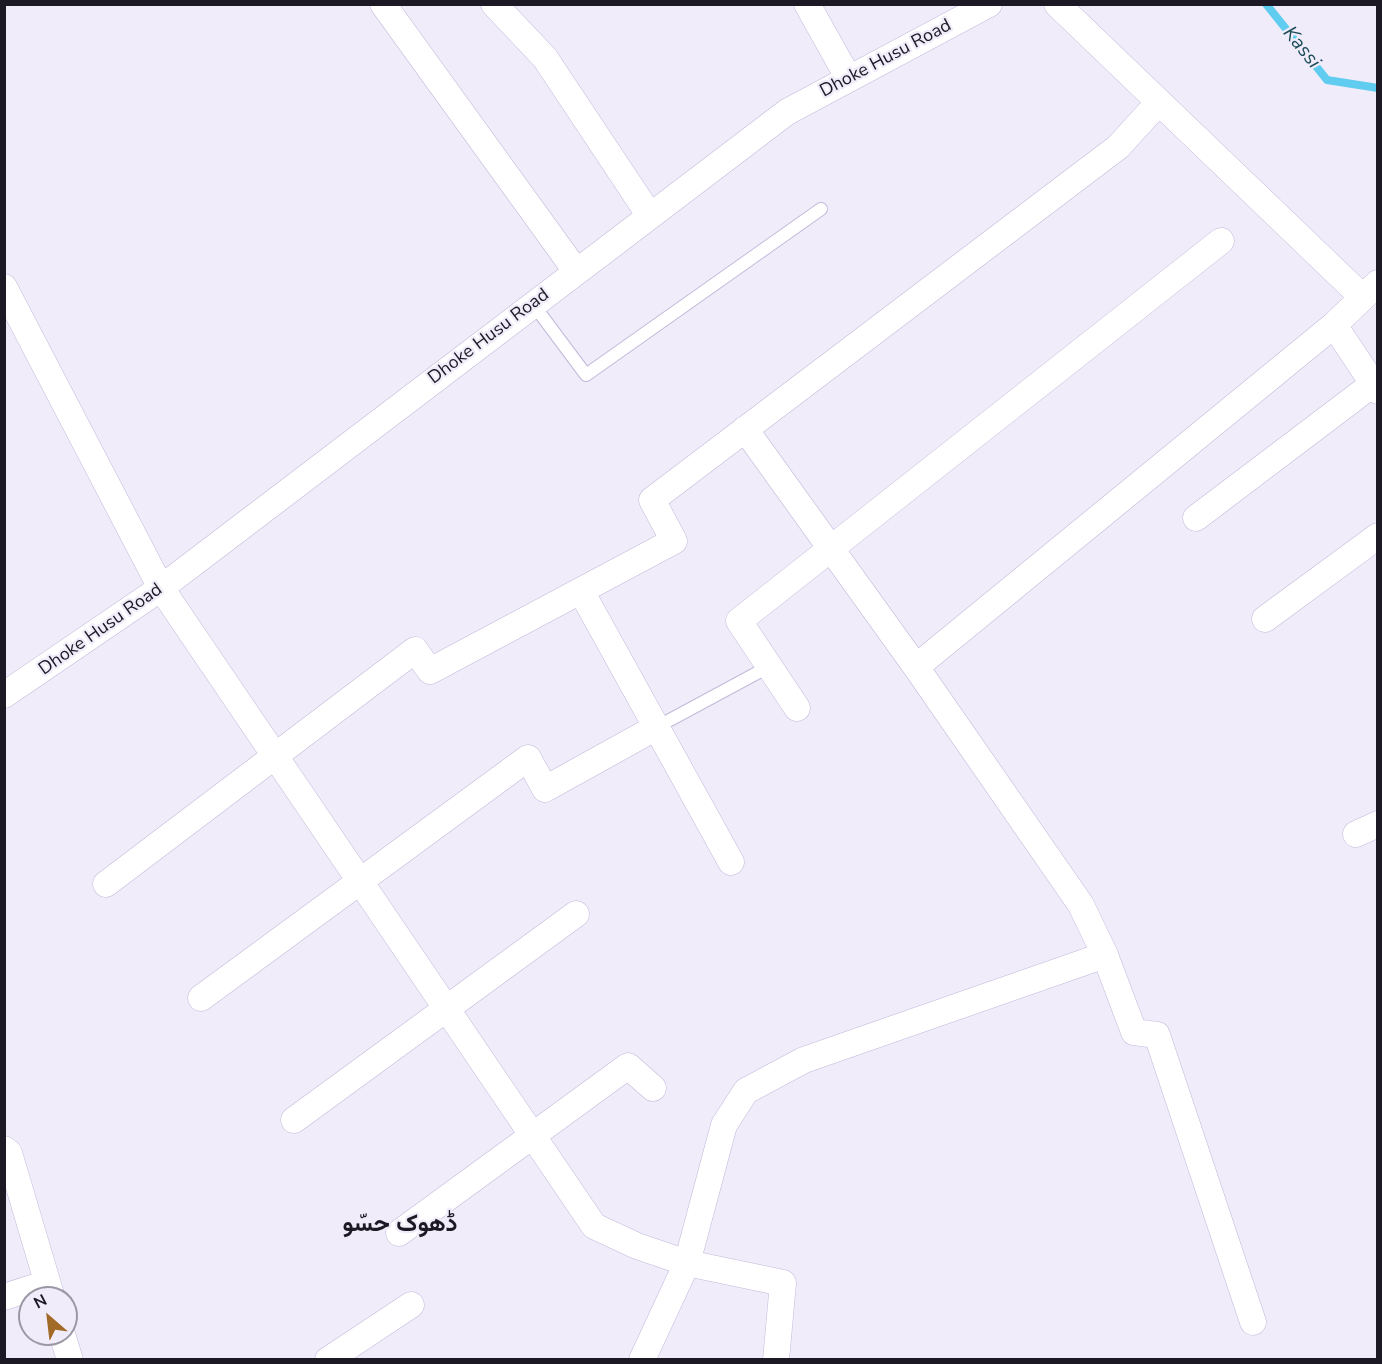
<!DOCTYPE html>
<meta charset="utf-8">
<style>
body{margin:0}
#map{position:relative;width:1382px;height:1364px;overflow:hidden;background:#f0ecfa;font-family:"Nunito Sans",sans-serif}
canvas{display:block}
.frame{position:absolute;inset:0;border:6px solid #1c1925;pointer-events:none}
.north{position:absolute;left:18px;top:1286px;width:60px;height:60px;box-sizing:border-box;background:#f0ecfa;border:2px solid #9b98a5;border-radius:50%;rotate:332deg;font-size:16px;font-weight:700;line-height:24px;text-align:center;color:#1c1925}
.north::after{content:'';display:block;margin:auto;width:21px;height:27px;background:#a26a27;clip-path:polygon(50% 0,100% 100%,50% 72%,0 100%)}
</style>
<div id="map">
<canvas width="1382" height="1364"></canvas>
<div class="frame"></div>
<div class="north">N</div>
</div>
<script>
const context = document.querySelector('canvas').getContext('2d');
context.lineJoin = 'round';
function shape(rows) {
  const path = new Path2D();
  for (const r of rows) {
    path.moveTo(r[0], r[1]);
    for (let i = 2; i < r.length; i += 2) path.lineTo(r[i], r[i + 1]);
  }
  return path;
}
function trace(path, color, width, dash) {
  context.strokeStyle = color;
  context.lineWidth = width;
  context.lineCap = dash ? 'butt' : 'round';
  context.setLineDash(dash || []);
  context.stroke(path);
}
function label(font, color, halo, rows, align = 'center') {
  context.font = font + ' "Nunito Sans",Vazirmatn,sans-serif';
  context.lineWidth = 4.5;
  context.setLineDash([]);
  context.textBaseline = 'middle';
  context.strokeStyle = halo;
  context.fillStyle = color;
  for (const [text, x, y, turn = 0] of rows) {
    context.save();
    context.translate(x, y);
    context.rotate((+turn || 0) * Math.PI / 180);
    context.textAlign = isNaN(turn) ? turn : align;
    if (halo) context.strokeText(text, 0, 0);
    context.fillText(text, 0, 0);
    context.restore();
  }
}
trace(shape([
 [1266,4,1327,80,1378,88]
]), '#60ccef', 8);
const lane = shape([
 [533,304,586,375,821,209],
 [655,728,770,666]
]);
const street = shape([
 [383,4,576,271],
 [494,4,545,58,650,216],
 [807,4,849,79],
 [1057,4,1354,289],
 [4,287,161,588,594,1226,637,1246,687,1263,783,1283,776,1360],
 [1334,325,1378,391],
 [745,429,916,667,1081,905,1105,955,1134,1032,1157,1035,1253,1322],
 [1196,518,1373,384],
 [581,591,731,862],
 [1265,619,1378,536],
 [916,667,1334,325,1378,283],
 [4,695,161,588,787,112,989,4],
 [797,708,739,621,1221,241],
 [1356,834,1378,824],
 [106,884,415,650,430,671,674,541,652,500,1118,147,1159,102],
 [201,998,528,758,545,789,655,728],
 [294,1120,576,914],
 [4,1149,9,1153,52,1298],
 [399,1233,628,1066,653,1088],
 [4,1297,47,1283],
 [62,1334,70,1360],
 [328,1360,411,1305],
 [642,1360,687,1263,724,1125,746,1091,804,1060,1105,955]
]);
trace(lane, '#c2b9da', 14);
trace(street, '#c2b9da', 27);
trace(lane, '#fff', 12);
trace(street, '#fff', 26);
label('18px', '#1c1925', '#f0ecfa', [
 ["Dhoke Husu Road",886,59,-28],
 ["Dhoke Husu Road",489,337,-37],
 ["Dhoke Husu Road",101,630,-35]
]);
label('italic 20px', '#1b4b59', '#f0ecfa', [
 ["Kassi",1301,48,51]
]);
label('bold 24px', '#1c1925', '#f0ecfa', [
 ["ڈھوک حسّو",400,1225]
]);
</script>
